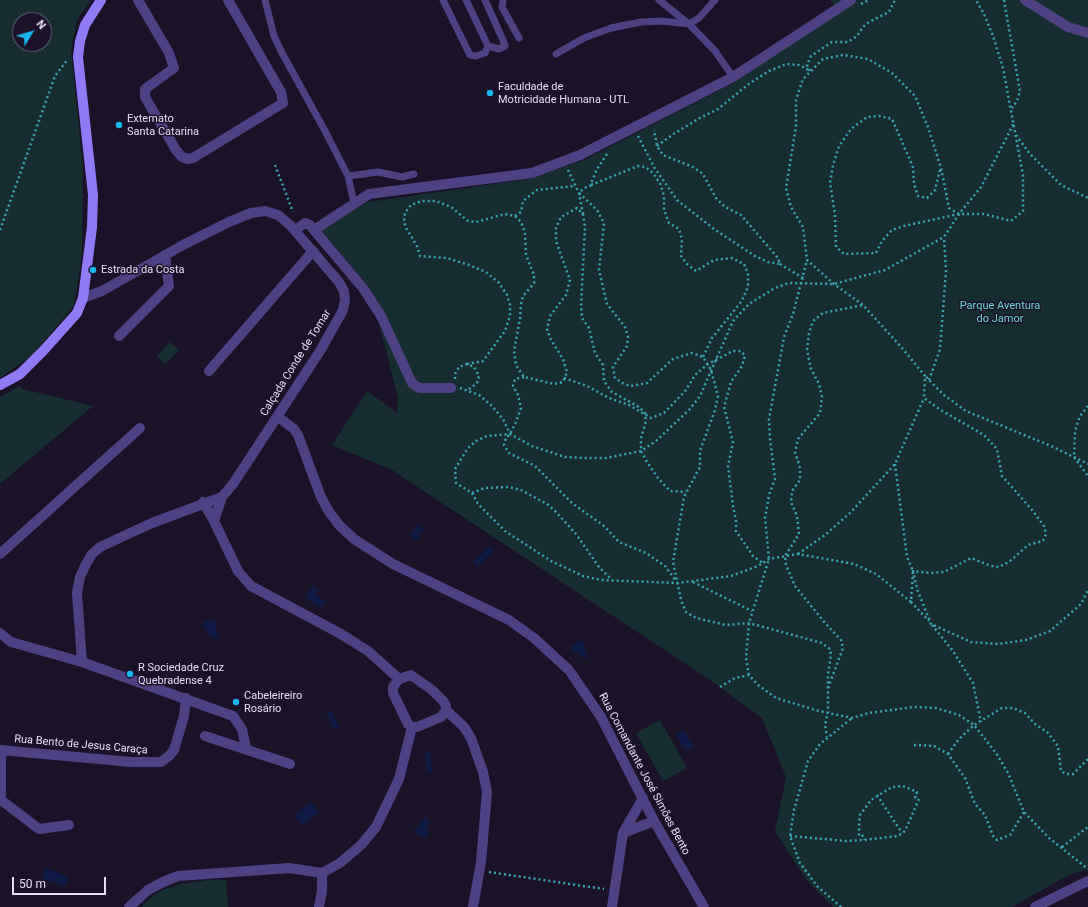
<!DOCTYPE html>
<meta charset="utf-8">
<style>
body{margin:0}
#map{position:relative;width:1088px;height:907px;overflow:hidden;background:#1a1228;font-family:Roboto,sans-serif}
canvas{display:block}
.north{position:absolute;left:12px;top:12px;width:40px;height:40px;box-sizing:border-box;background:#1a1228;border:1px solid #6b637d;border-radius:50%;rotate:52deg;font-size:11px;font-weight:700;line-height:16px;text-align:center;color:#e5dcfc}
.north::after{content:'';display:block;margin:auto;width:14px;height:18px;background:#17b5ee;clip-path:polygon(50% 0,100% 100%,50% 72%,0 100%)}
.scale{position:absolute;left:12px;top:877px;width:94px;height:18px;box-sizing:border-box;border:2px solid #e5dcfc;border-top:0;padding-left:5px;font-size:12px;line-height:14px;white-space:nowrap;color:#e5dcfc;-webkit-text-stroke:3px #1a1228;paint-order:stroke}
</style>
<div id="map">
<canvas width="1088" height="907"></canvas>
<div class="north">N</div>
<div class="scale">50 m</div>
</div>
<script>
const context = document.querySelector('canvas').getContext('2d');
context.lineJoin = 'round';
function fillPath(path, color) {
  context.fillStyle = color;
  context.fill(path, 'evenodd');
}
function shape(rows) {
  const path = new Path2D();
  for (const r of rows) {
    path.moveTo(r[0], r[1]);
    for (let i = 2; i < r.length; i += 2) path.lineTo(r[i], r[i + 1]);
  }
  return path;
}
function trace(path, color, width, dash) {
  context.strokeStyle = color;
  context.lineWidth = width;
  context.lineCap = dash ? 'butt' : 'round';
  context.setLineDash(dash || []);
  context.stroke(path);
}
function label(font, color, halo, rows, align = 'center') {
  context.font = font + ' Roboto,sans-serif';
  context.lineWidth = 3;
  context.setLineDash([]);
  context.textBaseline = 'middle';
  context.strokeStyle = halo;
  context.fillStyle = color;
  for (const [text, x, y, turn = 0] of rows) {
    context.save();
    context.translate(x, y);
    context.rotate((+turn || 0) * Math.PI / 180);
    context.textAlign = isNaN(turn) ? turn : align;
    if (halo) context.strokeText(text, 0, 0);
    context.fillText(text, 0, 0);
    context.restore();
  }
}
fillPath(shape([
 [0,0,91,0,77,20,71,50,83,169,82,254,74,306,31,356,0,378],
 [20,20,44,20,44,44,20,44],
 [830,0,1088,0,1088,869,1069,875,1012,907,833,907,807,881,775,831,786,777,762,718,710,680,392,470,332,445,367,391,397,413,398,398,370,288,319,228,368,202,529,179,584,160,737,81,838,10],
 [170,342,179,350,165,364,157,356],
 [19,386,23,389,93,406,0,484,0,397],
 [660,720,687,768,663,781,636,733],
 [207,880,226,880,228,907,141,907,155,894,165,889,177,885]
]), '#162e31');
fillPath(shape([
 [417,525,424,529,416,541,410,536],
 [489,546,494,551,477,567,473,561],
 [313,586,319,590,316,595,325,601,321,608,305,598],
 [214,620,219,637,212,638,206,630,202,621],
 [582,640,585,644,584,647,588,656,584,659,578,653,572,652,570,647],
 [331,711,339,727,334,730,326,713],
 [684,730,694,747,686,751,676,735],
 [425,752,430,752,432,772,427,773],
 [311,802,319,812,302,826,294,815],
 [425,817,429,820,427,839,413,832],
 [46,868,69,877,65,887,42,878]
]), '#0f1a44');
trace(shape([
 [1004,0,1020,91,1017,101,1012,108],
 [861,4,869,0],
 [810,71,807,65,811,56,832,42,848,42,857,36,863,27,869,22,889,12,895,0],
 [1016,135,1030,154,1061,185,1088,198],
 [638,136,654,167,677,200,714,229,755,256,768,262,780,264,778,258,741,215,725,207,716,198,703,174,693,167,663,155,657,146,654,130],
 [657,146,672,135,698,119,718,109,750,83,769,71,787,64,799,65,811,71],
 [607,154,597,169,590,186,584,188,579,193,597,210,604,223,599,270,607,304,625,327,628,337,627,346,613,367,615,378,624,384,631,386,647,383,673,359,692,353,703,357,711,370,718,396,715,410,700,451,700,467,684,497,673,562,681,600,686,612,696,618,726,625,749,623,822,643,830,649,831,655,828,674,828,712,825,725,827,737],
 [275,165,293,212],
 [568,170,579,193,583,214],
 [940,170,935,190,927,198,918,196,914,184,913,167,892,119,880,116,867,117,851,129,839,146,833,165,830,183,835,214,836,247,844,254,876,253,882,241,892,230,904,226,959,214,984,214,1011,221,1023,211,1023,175,1003,68,993,36,984,14,976,0],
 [591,185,638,166,645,167,653,173,661,185,664,197,664,210,669,223,679,229,682,239,681,256,687,264,696,271,714,260,732,258,744,264,748,274,748,287,741,302,712,338,703,357],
 [959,214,949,208,941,168,928,127,915,96,892,73,868,59,843,55,823,59,803,79,796,100,796,126,786,188,791,207,803,227,807,260,834,284,863,305,903,349,925,376,924,398,939,409,984,435,997,449,1002,476,1033,511,1044,526,1046,534,1043,541,1028,545,1009,562,999,567,991,566,971,558,944,572,930,573,913,571,917,589,931,624,971,642,999,644,1026,640,1050,631,1081,604,1088,590],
 [515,216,521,212,523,201,537,190,575,186],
 [0,230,55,76,68,59],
 [780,264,803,278],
 [467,364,483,361,505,331,510,316,510,305,507,295,499,283,486,272,469,265,447,258,420,256,417,246,406,228,404,221,405,213,411,205,422,201,436,201,451,207,468,221,476,222,505,214,515,216,521,222,525,232,526,255,534,275,534,283,523,296,521,304,520,319,514,351,516,365,524,377,554,384,563,382,567,372,563,359,551,340,547,329,550,316,566,295,570,280,556,241,556,228,561,217,577,208,583,214,585,227,581,306,582,318,589,328,595,353,603,365,604,381,612,392,639,407,645,413,646,421,641,438,641,451,647,462,658,478,670,491,686,492],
 [524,377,515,379,513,386,518,395,521,408,516,422,510,434,506,438,504,445,509,453,535,466,572,503,604,526,619,542,646,553,665,566,676,581],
 [926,377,944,395,966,411,1051,446,1088,464],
 [564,378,587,386,609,398,629,405,651,418,664,413,686,390,695,375,708,364,733,351,741,351,745,356,742,366,731,382,724,407,733,442,728,466,733,506,736,521,736,531,753,556,763,563],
 [455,379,455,374,459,367,467,364,474,367,479,376,477,383,468,390],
 [929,380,940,349,946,271,944,238],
 [460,388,479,395,492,406,503,419,510,434],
 [1088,406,1080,416,1075,431,1074,457,1088,476],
 [895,464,907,557,913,571,911,602,929,621],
 [472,493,484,488,509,487,521,490,547,504,555,511,576,534,599,567,612,580],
 [798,554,825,535,850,513,895,464,924,398],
 [693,582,752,611],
 [911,602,876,574,854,564,798,554,769,559,758,566,731,576,678,583,601,580,583,576,551,561,505,531,478,504,472,493,456,483,455,469,468,448,476,441,487,436,510,434,532,446,565,457,586,458,606,458,641,451,656,441,690,409,700,396,733,321,749,304,775,288,789,283,834,284,885,270,944,237,959,214,981,187,1014,123],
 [932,625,953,651,973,683,981,722],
 [749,675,746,658,749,623,769,559,765,518,769,495,775,479,770,439,769,419,784,337,793,314,807,260],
 [720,687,735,678,749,675,758,685,776,698,819,711,852,718,869,713,914,707,936,708,959,715,974,725,996,753,1008,773,1024,812,1049,838,1088,869],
 [828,688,843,648,841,640,825,623,795,586,786,565,785,556,799,534,797,516,791,502,792,491,800,480,800,468,795,452,798,439,820,413,822,397,819,384,811,369,807,350,809,333,813,321,823,313,863,305],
 [914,745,934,746,948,754,965,778,975,804,985,815,993,836,997,840,1010,835,1024,812],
 [948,754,959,739,974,725,1002,708,1013,708,1025,713,1035,724,1048,733,1058,746,1061,771,1066,774,1073,774,1088,759],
 [877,795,902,833],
 [790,836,846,841,864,840,898,836,905,831,919,799,915,797,917,792,903,786,892,787,871,800,860,815,859,823,859,836,863,836,864,840],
 [1062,847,1088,827],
 [489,872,604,889],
 [841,907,817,886,800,863,790,836,794,810,808,761,820,744,852,718]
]), '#3aa6b2', 2.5, [2, 3]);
trace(shape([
 [265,0,274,36,282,53,324,129,348,176,378,172,402,177,414,174],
 [443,0,470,55,476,56,485,53,488,46],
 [466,0,488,46,499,49,505,46,503,40,485,0],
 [503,0,502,7,519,38],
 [659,0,689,24,699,18,715,0],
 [556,54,584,38,611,28,641,22,661,21,689,24,715,51,733,77],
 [348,176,354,203]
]), '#4e4183', 7);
trace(shape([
 [138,0,169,53,174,68,145,89,145,97,176,150,182,157,187,159,193,158,283,103,281,92,228,0],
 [1025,0,1068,27,1088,33],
 [295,230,305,223,310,225,314,230,369,194,532,173,580,155,733,77,851,0],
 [314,230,363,288,381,316,412,383,419,388,451,388],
 [119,336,169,286,165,255],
 [209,371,313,251],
 [278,417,294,429,298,435,321,497,328,510,339,525,354,539,393,564,509,620,534,638,569,670,601,717,654,821,704,907],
 [203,502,214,521,238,571,251,586,341,634,368,651,399,679],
 [214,521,222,497],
 [0,554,140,428],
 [0,633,11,642,82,662,233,716,242,729,246,748],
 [82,662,77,593,80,577,86,564,92,554,100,547,152,523,222,497,233,484,320,351,343,310,345,300,344,291,339,282,290,225,278,215,265,211,251,213,229,222,183,245,102,291,83,298],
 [411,675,432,690,444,702,446,706,446,710,441,717,417,727,412,727,408,724,393,693,393,687,399,679,411,675],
 [446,710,464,727,471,738,483,772,487,792,481,862,473,907],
 [205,736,290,764],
 [0,750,131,762,161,762,169,756,174,750,184,716,186,698],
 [1,750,1,800,39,829,69,825],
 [623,833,654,821],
 [322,873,340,863,361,845,376,827,399,779,412,727],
 [129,907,148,890,163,882,178,876,289,868,322,873],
 [319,907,322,891,322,873],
 [612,907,623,833,643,798],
 [1035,907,1088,881]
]), '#4e4183', 10);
trace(shape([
 [0,385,20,374,44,350,77,313,83,298,92,227,93,195,78,57,80,41,85,25,101,0]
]), '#917af5', 10);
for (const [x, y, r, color] of [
 [490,93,4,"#17b5ee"],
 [119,125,4,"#17b5ee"],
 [93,270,4,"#17b5ee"],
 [130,674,4,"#17b5ee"],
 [236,702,4,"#17b5ee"]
]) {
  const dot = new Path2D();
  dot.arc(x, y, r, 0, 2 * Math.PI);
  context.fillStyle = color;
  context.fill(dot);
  trace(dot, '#1a1228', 1.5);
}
label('11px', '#e5dcfc', '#1a1228', [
 ["Faculdade de",498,87],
 ["Motricidade Humana - UTL",498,100],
 ["Externato",127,119],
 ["Santa Catarina",127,132],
 ["Estrada da Costa",101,270],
 ["R Sociedade Cruz",138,668],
 ["Quebradense 4",138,681],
 ["Cabeleireiro",244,696],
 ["Rosário",244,709]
], 'left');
label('11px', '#6cd8cf', '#1a1228', [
 ["Parque Aventura",1000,306],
 ["do Jamor",1000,319]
]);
label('11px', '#e5dcfc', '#1a1228', [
 ["Calçada Conde de Tomar",296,363,-58],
 ["Rua Bento de Jesus Caraça",81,745,5],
 ["Rua Comandante José Simões Bento",644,774,62]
]);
</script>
